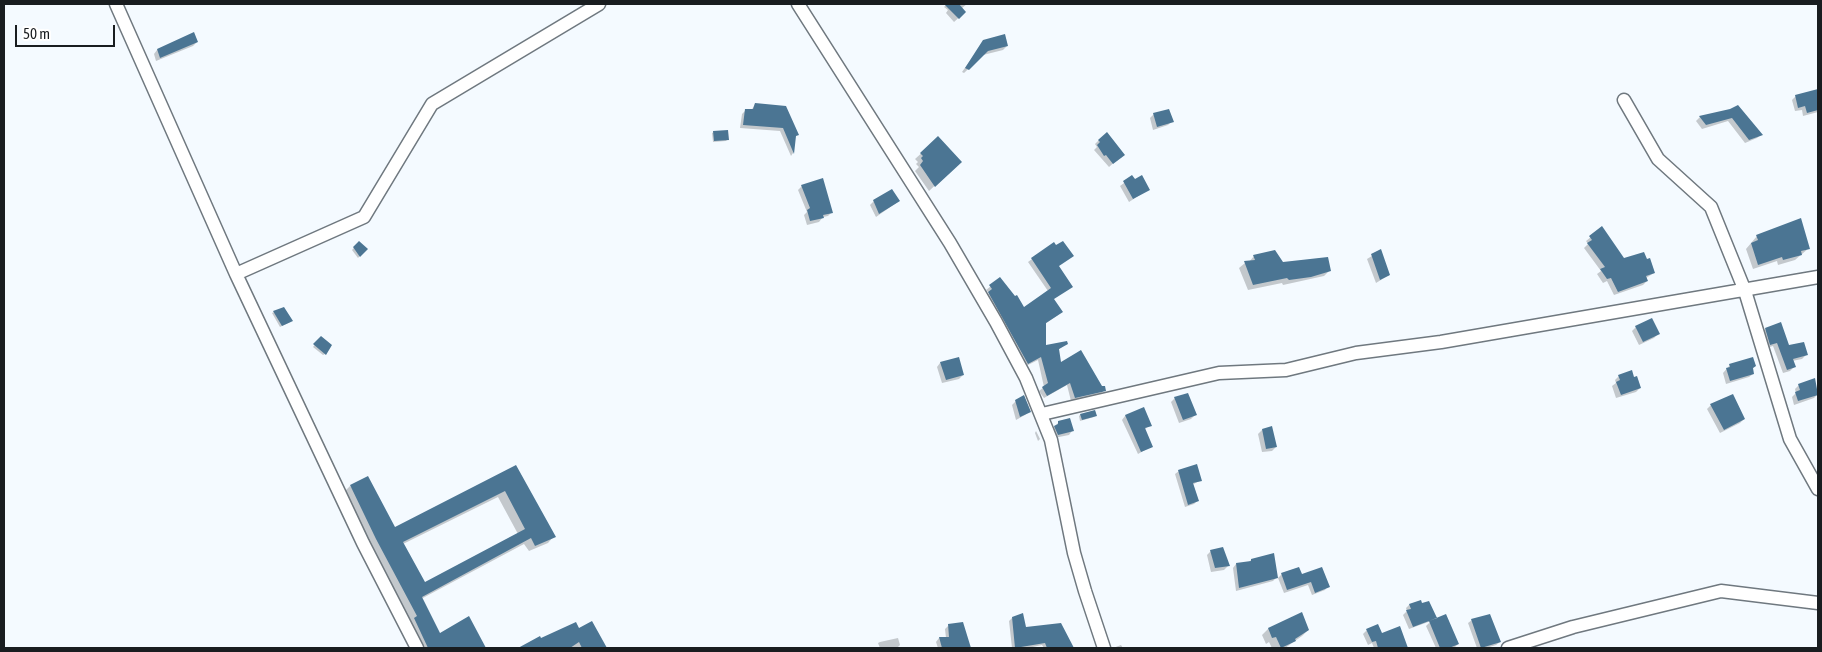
<!DOCTYPE html>
<style>
body{margin:0}
#map{position:relative;width:1822px;height:652px;overflow:hidden;background:#f4faff;font-family:"Asap Condensed",sans-serif}
canvas{display:block}
.frame{position:absolute;inset:0;border:5px solid #191d20;pointer-events:none}
.scale{position:absolute;left:15px;top:25px;width:100px;height:22px;box-sizing:border-box;border:2px solid #191d20;border-top:0;padding-left:6px;font-size:15px;line-height:18px;white-space:nowrap;color:#191d20;-webkit-text-stroke:4px #fff;paint-order:stroke}
</style>
<div id="map">
<canvas width="1822" height="652"></canvas>
<div class="frame"></div>
<div class="scale">50 m</div>
</div>
<script>
const context = document.querySelector('canvas').getContext('2d');
context.lineJoin = 'round';
function fillPath(path, color) {
  context.fillStyle = color;
  context.fill(path, 'evenodd');
}
function shape(rows) {
  const path = new Path2D();
  for (const r of rows) {
    path.moveTo(r[0], r[1]);
    for (let i = 2; i < r.length; i += 2) path.lineTo(r[i], r[i + 1]);
  }
  return path;
}
function trace(path, color, width, dash) {
  context.strokeStyle = color;
  context.lineWidth = width;
  context.lineCap = dash ? 'butt' : 'round';
  context.setLineDash(dash || []);
  context.stroke(path);
}
fillPath(shape([
 [947,4,967,4,962,8,965,12,954,22,946,13,948,10,944,7],
 [194,34,197,42,193,46,156,61,154,54,157,50],
 [984,41,1007,46,1003,50,983,55,964,73,962,72],
 [1818,91,1818,112,1803,116,1802,110,1795,111,1792,100,1796,96],
 [755,104,794,137,793,153,791,156,780,131,740,128,742,114,746,110,751,111],
 [1730,110,1761,135,1757,138,1745,143,1728,121,1702,129,1696,121,1700,117],
 [1154,114,1172,121,1168,125,1153,130,1150,118],
 [714,132,727,140,726,141,713,142,712,133],
 [938,138,960,162,929,191,915,171,919,167,916,164,918,162,915,159],
 [1099,140,1119,158,1109,167,1094,150,1097,147,1095,144],
 [1132,177,1149,189,1129,202,1120,186],
 [802,186,832,212,828,216,823,217,819,222,807,225,804,215,807,212,798,190],
 [874,201,899,201,876,217,870,205],
 [1602,228,1623,260,1654,273,1646,278,1647,281,1643,285,1614,295,1607,281,1603,283,1597,274,1601,271,1584,248,1588,244,1586,241],
 [1757,236,1809,248,1795,260,1778,265,1777,261,1753,269,1746,249],
 [359,242,366,249,358,258,352,250],
 [1380,251,1389,275,1376,283,1367,259],
 [1072,256,1058,266,1071,287,1053,299,1058,315,1045,324,1045,346,1066,344,1058,350,1060,365,1104,390,1101,394,1071,401,1067,385,1044,398,1039,391,1044,387,1038,360,1024,367,985,297,989,293,986,290,1000,279,1024,309,1048,291,1028,262,1032,259],
 [1254,256,1282,264,1329,271,1324,276,1283,285,1282,283,1248,290,1239,268,1245,263,1249,262],
 [274,312,290,322,280,327,272,313],
 [1636,327,1658,334,1654,338,1639,345,1632,331],
 [1765,329,1788,347,1806,355,1802,359,1792,361,1794,367,1790,371,1783,373,1773,346,1766,348,1762,333],
 [321,337,325,354,323,355,313,347],
 [940,363,963,375,959,379,942,383,937,367],
 [1730,365,1755,366,1752,369,1753,374,1749,377,1726,384,1723,373],
 [1619,376,1640,388,1636,392,1616,398,1612,386,1616,383,1615,380],
 [1814,380,1818,394,1814,398,1794,405,1792,397,1796,393,1795,389,1799,385],
 [1175,398,1195,415,1191,419,1179,423,1171,402],
 [1016,401,1029,411,1025,415,1016,420,1012,405],
 [1711,405,1744,419,1740,423,1720,433,1707,409],
 [1144,409,1150,425,1144,430,1152,446,1138,454,1122,420,1125,416],
 [1095,411,1096,415,1094,417,1080,421,1079,416,1080,415],
 [1058,423,1072,431,1069,435,1054,438,1051,430],
 [1271,428,1276,447,1272,451,1262,452,1258,434,1262,430],
 [1036,431,1040,439,1038,441,1035,433],
 [516,466,554,536,548,543,529,551,524,544,421,599,440,635,468,618,485,648,418,648,408,625,411,622,370,546,344,492,350,486,394,529],
 [498,497,518,534,425,584,403,544],
 [1179,471,1201,480,1192,485,1197,501,1194,504,1185,507,1175,474],
 [1211,551,1228,566,1224,570,1211,572,1207,555],
 [1251,560,1277,577,1273,581,1236,591,1233,568,1236,564,1249,562],
 [1282,574,1301,576,1328,586,1325,590,1312,595,1308,585,1284,593,1278,578],
 [1420,602,1458,644,1454,648,1436,648,1426,626,1431,621,1409,629,1403,615,1407,611,1406,608,1409,605],
 [1302,613,1308,630,1302,636,1285,648,1272,648,1269,642,1266,644,1262,635,1268,629],
 [1012,618,1025,629,1071,644,1071,648,1044,648,1042,645,1028,648,1012,648,1009,621],
 [1472,620,1500,642,1496,645,1486,648,1477,648,1468,623],
 [592,622,606,648,520,648,540,638,540,640,578,629],
 [948,626,969,647,968,648,938,648,936,642,939,638,946,638,945,629],
 [1367,630,1381,634,1406,647,1405,648,1374,648,1372,643,1368,645,1363,634],
 [898,638,900,645,898,647,880,648,878,643,880,642],
 [1121,645,1123,648,1112,648,1113,648]
]), '#0003');
fillPath(shape([
 [944,4,959,4,966,12,959,19],
 [194,32,198,42,160,58,157,49],
 [1005,34,1008,46,988,51,969,70,965,68,983,40],
 [1818,89,1818,110,1807,113,1805,106,1798,108,1795,95],
 [755,103,786,106,799,135,796,136,794,154,783,128,743,125,745,109,753,109],
 [1738,105,1763,135,1749,140,1732,118,1706,125,1699,116,1730,109],
 [1169,109,1174,122,1157,127,1153,113],
 [728,130,729,140,714,141,713,131],
 [1107,132,1125,155,1113,164,1106,155,1104,156,1097,145,1100,142,1098,140],
 [938,136,962,162,935,187,920,165,923,161,921,158,923,156,920,153],
 [1132,175,1135,179,1142,175,1150,190,1133,199,1123,181],
 [823,178,833,213,823,215,824,218,810,221,807,210,810,208,801,185],
 [892,189,900,201,879,214,873,200],
 [1801,218,1810,249,1801,251,1802,255,1783,260,1782,257,1758,265,1751,243,1758,240,1756,235],
 [1602,226,1624,258,1644,252,1647,259,1650,258,1655,273,1646,276,1648,281,1618,292,1611,278,1607,279,1600,269,1605,267,1587,243,1592,240,1589,236],
 [359,241,368,249,360,257,353,247],
 [1063,241,1074,256,1059,266,1073,287,1054,299,1063,312,1046,323,1046,345,1067,341,1068,344,1059,349,1061,362,1081,350,1102,386,1105,386,1106,391,1075,398,1070,383,1047,396,1042,387,1048,383,1041,357,1028,364,988,292,992,289,989,285,1000,277,1015,296,1017,295,1024,307,1051,288,1031,258,1054,242,1056,245],
 [1381,249,1390,275,1380,280,1371,254],
 [1275,250,1283,262,1328,257,1331,271,1311,277,1289,280,1287,278,1253,285,1244,261,1255,260,1253,255],
 [284,307,293,321,282,326,273,311],
 [1652,318,1660,334,1643,342,1635,326],
 [1781,322,1789,345,1804,342,1808,355,1793,359,1796,367,1787,370,1777,343,1770,345,1765,328],
 [321,336,332,345,326,355,313,344],
 [959,357,964,375,946,380,940,362],
 [1753,357,1756,366,1753,368,1754,374,1730,381,1726,368,1730,367,1729,364],
 [1632,370,1634,377,1637,376,1641,388,1621,395,1616,382,1620,380,1618,375],
 [1815,378,1818,395,1798,401,1795,392,1800,390,1798,384],
 [1188,393,1197,415,1183,420,1174,397],
 [1733,394,1745,419,1724,430,1710,404],
 [1024,395,1031,412,1020,417,1015,400],
 [1144,407,1152,426,1145,428,1153,447,1141,452,1125,415],
 [1095,410,1097,416,1082,420,1080,414],
 [1070,418,1074,431,1058,435,1054,426,1058,424,1058,421],
 [1272,426,1277,447,1266,449,1262,429],
 [1197,464,1202,481,1193,483,1199,501,1188,505,1178,470],
 [516,465,556,537,535,546,531,538,422,597,440,633,469,616,486,648,428,648,414,618,417,616,376,539,350,485,368,476,395,527],
 [505,491,525,529,425,582,403,542],
 [1223,547,1230,566,1215,568,1210,550],
 [1274,553,1278,578,1239,588,1236,563,1251,561,1251,559],
 [1299,567,1302,574,1322,567,1330,587,1315,593,1311,582,1287,590,1281,573],
 [1421,600,1422,603,1429,601,1437,618,1413,627,1406,610,1411,609,1409,604],
 [1302,612,1309,630,1295,639,1296,641,1281,648,1276,637,1272,638,1268,628],
 [1023,613,1026,627,1061,623,1074,648,1047,648,1045,643,1015,648,1012,617],
 [1446,614,1459,644,1449,648,1440,648,1429,621],
 [1490,614,1501,642,1481,648,1471,619],
 [592,621,607,648,582,648,579,642,570,648,518,648,540,636,541,638,576,622,579,628],
 [963,622,971,648,942,648,939,637,949,637,948,624],
 [1378,624,1382,633,1400,626,1408,648,1378,648,1376,641,1372,642,1366,629]
]), '#4b7593');
const street = shape([
 [116,4,236,274,363,543,417,648],
 [798,4,950,243,996,322,1026,378,1051,440,1074,553,1085,591,1104,648],
 [1624,100,1658,159,1711,207,1745,291,1790,439,1818,489],
 [236,274,364,217,432,104,599,4],
 [1042,414,1219,373,1286,370,1356,353,1441,342,1818,277],
 [1508,648,1573,627,1721,591,1818,603]
]);
trace(street, '#6f787f', 15);
trace(street, '#fff', 12);
</script>
